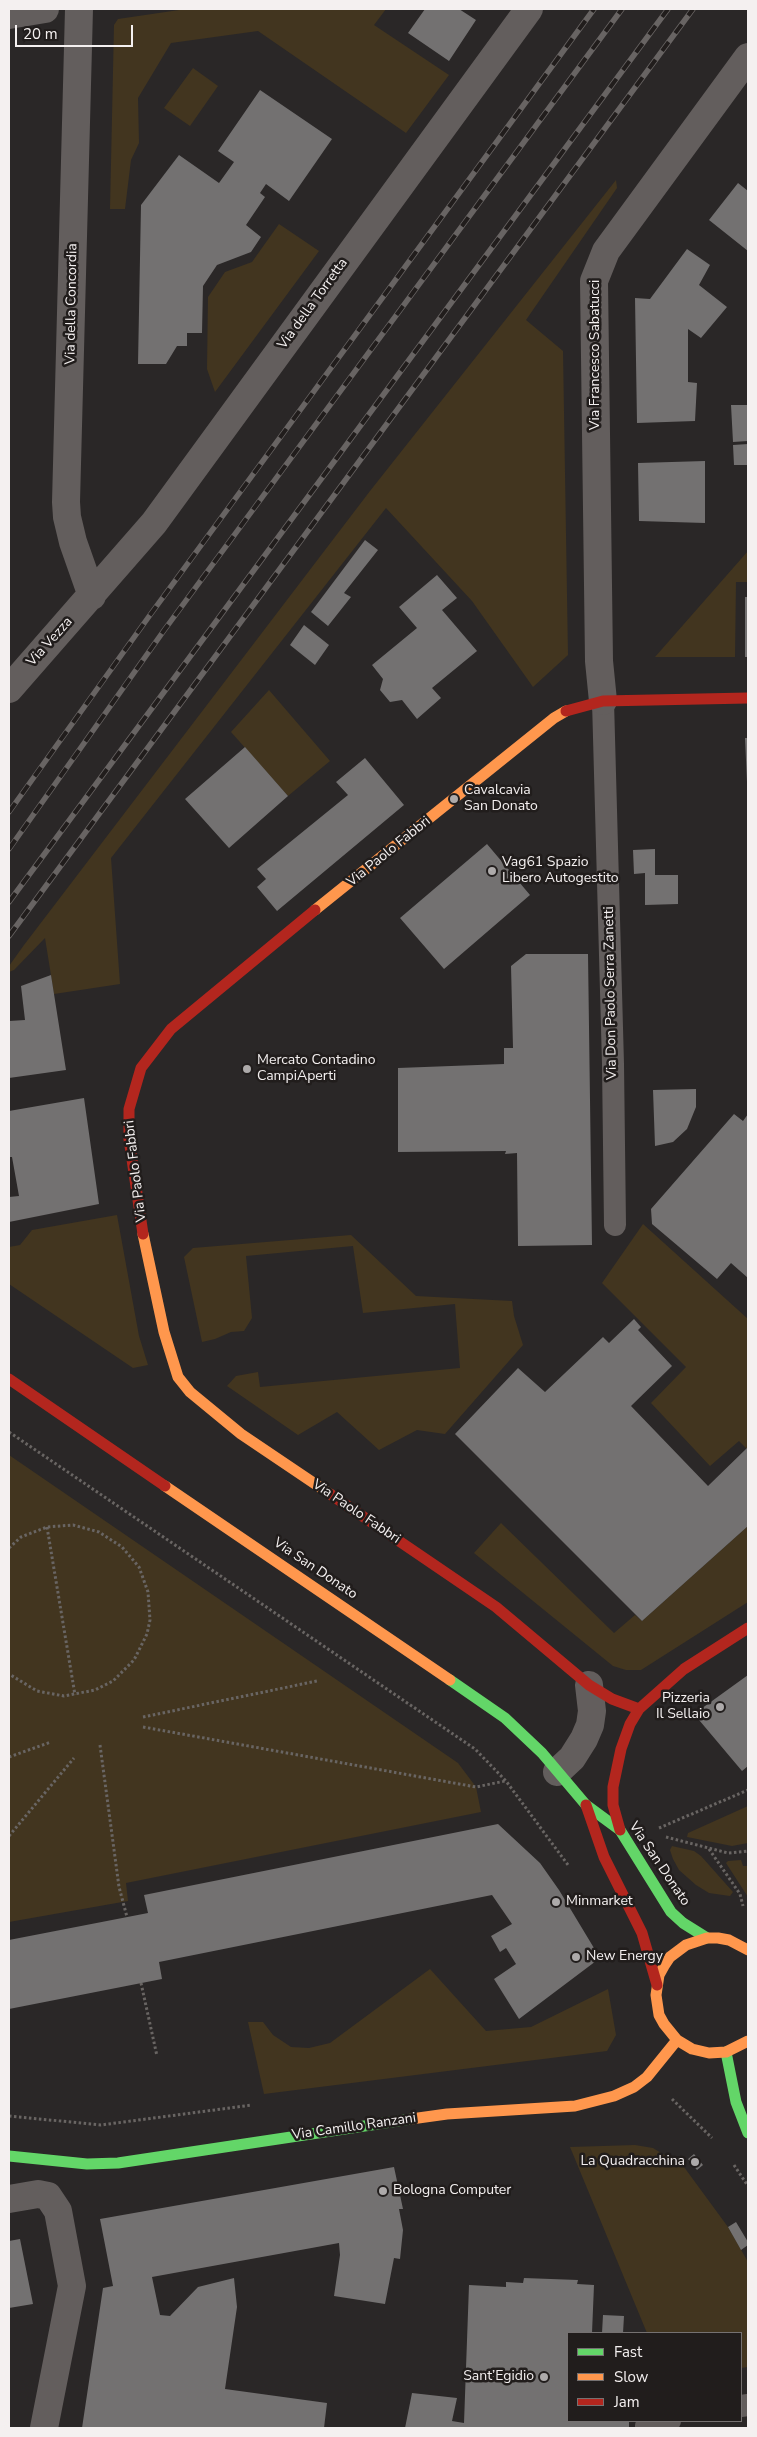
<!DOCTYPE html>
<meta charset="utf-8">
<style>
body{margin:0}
#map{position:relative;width:757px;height:2437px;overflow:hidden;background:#2a2727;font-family:"Nunito Sans",sans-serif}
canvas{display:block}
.frame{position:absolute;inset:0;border:10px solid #f4f0f0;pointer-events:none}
.legend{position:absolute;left:567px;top:2332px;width:175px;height:90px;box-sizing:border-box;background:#211d1c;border:1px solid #757171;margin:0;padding:6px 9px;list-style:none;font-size:15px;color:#f4f0f0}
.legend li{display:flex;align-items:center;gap:10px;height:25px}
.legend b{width:25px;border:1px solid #757171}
.scale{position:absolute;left:15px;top:25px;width:118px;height:22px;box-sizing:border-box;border:2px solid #f4f0f0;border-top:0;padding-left:6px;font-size:15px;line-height:18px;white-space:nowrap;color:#f4f0f0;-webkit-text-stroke:4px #211d1c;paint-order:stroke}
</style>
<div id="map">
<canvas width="757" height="2437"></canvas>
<div class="frame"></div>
<ul class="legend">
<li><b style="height:6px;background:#63d668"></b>Fast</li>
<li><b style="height:6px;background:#ff974d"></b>Slow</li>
<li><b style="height:6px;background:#b3261e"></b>Jam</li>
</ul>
<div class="scale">20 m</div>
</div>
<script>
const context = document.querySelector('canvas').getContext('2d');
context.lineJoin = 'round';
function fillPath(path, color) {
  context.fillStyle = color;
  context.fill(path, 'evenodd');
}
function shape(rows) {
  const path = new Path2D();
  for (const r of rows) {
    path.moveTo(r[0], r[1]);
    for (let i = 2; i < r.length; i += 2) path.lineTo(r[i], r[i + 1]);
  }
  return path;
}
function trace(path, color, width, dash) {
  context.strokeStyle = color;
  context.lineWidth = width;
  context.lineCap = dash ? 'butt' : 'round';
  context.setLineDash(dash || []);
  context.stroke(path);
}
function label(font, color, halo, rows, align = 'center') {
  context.font = font + ' "Nunito Sans",sans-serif';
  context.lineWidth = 5;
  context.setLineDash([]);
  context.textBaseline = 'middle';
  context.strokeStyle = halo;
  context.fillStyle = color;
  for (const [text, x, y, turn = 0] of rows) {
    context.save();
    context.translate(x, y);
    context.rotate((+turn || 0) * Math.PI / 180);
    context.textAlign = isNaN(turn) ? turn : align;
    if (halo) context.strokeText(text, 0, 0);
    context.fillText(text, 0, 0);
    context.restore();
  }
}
fillPath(shape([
 [186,9,386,9,374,25,449,75,406,133,258,31,171,43,138,98,139,143,131,160,125,209,110,209,114,25,118,19],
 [193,68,218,86,190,126,164,108],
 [616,180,617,188,526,320,563,351,568,655,533,687,472,601,386,508,111,858,120,984,54,994,45,938,14,970,9,972,9,966,24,945,370,491],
 [279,224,319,251,215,392,207,369,208,297,225,272,252,262],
 [748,551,748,582,736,582,735,657,655,657],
 [269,690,330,761,288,796,231,732],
 [117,1215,139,1336,148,1365,133,1368,9,1284,9,1247,20,1245,32,1230],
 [643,1224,748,1319,748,1450,739,1441,710,1466,651,1403,686,1367,602,1283],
 [351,1235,416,1296,512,1301,514,1316,523,1345,445,1434,417,1430,379,1450,337,1412,298,1435,227,1386,236,1376,258,1372,260,1387,460,1368,455,1304,363,1313,353,1246,246,1256,252,1318,244,1331,231,1332,215,1339,202,1342,184,1257,193,1248],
 [9,1455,458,1763,476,1787,481,1812,126,1883,128,1901,9,1922],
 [501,1523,614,1633,635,1615,642,1621,748,1526,748,1602,641,1670,626,1670,613,1666,474,1553],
 [748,1806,748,1843,732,1846,687,1837,688,1833],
 [672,1846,694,1851,701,1856,733,1892,730,1896,709,1893,696,1885,679,1870,673,1859,670,1850],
 [741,1860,743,1866,748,1866,748,1897,726,1863,728,1861],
 [430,1969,486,2031,531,2027,608,1989,616,2035,607,2051,264,2094,248,2022,263,2022,273,2035,291,2047,309,2048,330,2043],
 [635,2145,653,2148,684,2167,728,2227,748,2262,748,2367,741,2368,741,2333,647,2333,570,2147]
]), '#42351f');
fillPath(shape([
 [425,9,459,9,476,20,449,61,408,33],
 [260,90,332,139,289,201,266,184,260,193,265,197,246,225,261,237,251,252,217,265,203,286,202,333,187,333,187,346,177,346,166,364,138,364,141,205,179,155,219,183,234,162,218,151],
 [738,183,748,191,748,251,709,220],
 [687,249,710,265,699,285,727,307,701,338,688,329,688,382,697,383,695,421,637,423,635,298,650,299],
 [731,405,748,405,748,441,733,442],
 [748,444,748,465,734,465,733,445],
 [705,461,705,523,639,521,638,463],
 [365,540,378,550,344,593,351,597,328,626,311,612],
 [437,575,457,598,442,610,477,651,432,688,441,698,417,719,402,700,390,702,380,690,383,679,372,665,417,628,399,607],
 [745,597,748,597,748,657,745,657],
 [304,625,329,645,315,665,290,645],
 [745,738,748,738,748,782,747,782],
 [245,747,288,796,229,848,185,799],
 [365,758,404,805,277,911,257,887,266,879,257,869,348,795,336,782],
 [487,844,530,895,444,969,400,918],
 [655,849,655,875,678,875,678,904,645,905,645,873,634,874,633,850],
 [526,954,588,954,592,1245,518,1246,517,1153,505,1154,506,1151,398,1152,398,1068,504,1064,504,1048,513,1048,511,966],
 [51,975,66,1070,9,1078,9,1021,25,1020,21,986],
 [696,1089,696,1107,687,1129,673,1142,655,1146,653,1090],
 [84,1098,99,1204,9,1222,9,1197,19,1196,12,1157,9,1157,9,1111],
 [734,1114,743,1121,748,1114,748,1278,731,1263,717,1279,652,1224,651,1209],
 [634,1319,641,1327,638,1330,672,1366,631,1406,708,1486,747,1448,748,1450,748,1526,642,1621,455,1434,518,1368,545,1392,603,1337,609,1343],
 [748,1675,748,1766,742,1771,694,1714],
 [498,1824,540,1863,559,1890,600,1958,519,2019,494,1979,516,1964,506,1948,500,1952,491,1936,512,1924,492,1895,159,1962,162,1979,9,2009,9,1940,148,1913,144,1895],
 [694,2154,703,2165,697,2170,688,2159],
 [394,2167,403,2209,399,2209,403,2230,400,2259,394,2258,385,2304,334,2296,340,2255,339,2243,152,2277,160,2315,170,2316,198,2287,234,2278,237,2307,225,2389,327,2403,324,2428,82,2428,103,2288,113,2286,100,2219],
 [736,2222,748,2242,748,2245,741,2250,728,2227],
 [20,2239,33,2304,9,2308,9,2241],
 [524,2278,578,2280,577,2284,594,2285,592,2333,568,2333,568,2421,629,2421,629,2428,405,2428,412,2393,457,2398,452,2421,464,2423,469,2285,506,2287,506,2282,523,2283],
 [603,2315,624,2316,623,2333,602,2333]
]), '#737171');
trace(shape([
 [9,1432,475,1749,506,1781,568,1865],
 [47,1527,75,1695],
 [9,1548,21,1537,47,1527,73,1525,99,1532,122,1547,139,1567,148,1592,150,1620,147,1634,134,1660,113,1681,95,1690,64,1696,37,1691,9,1674],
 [143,1717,317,1681],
 [143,1727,476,1787,505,1781],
 [100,1745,119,1887,127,1917],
 [9,1757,51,1742],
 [659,1828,748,1790],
 [9,1836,74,1758],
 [666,1837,728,1853,748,1851],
 [709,1849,740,1894,743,1906],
 [141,1983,157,2056],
 [672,2099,712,2138],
 [9,2116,101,2125,252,2105],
 [734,2165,748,2186]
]), '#696563', 3, [2.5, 2.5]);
trace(shape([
 [603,701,613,1064,615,1225],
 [741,2406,748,2405],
 [646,2426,670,2421]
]), '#635e5d', 22);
trace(shape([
 [79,9,66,502,67,517,73,542,92,596],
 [9,15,45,9],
 [9,689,154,523,529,9],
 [603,701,599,661,594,281,606,251,748,57],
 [557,1772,572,1758,584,1739,590,1725,592,1711,589,1685],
 [9,2199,38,2194,48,2196,58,2211,72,2286,44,2428]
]), '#635e5d', 28);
trace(shape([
 [450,1680,505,1718,542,1753,586,1805,620,1830,671,1912,683,1923,707,1938],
 [726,2052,736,2102,748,2133],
 [9,2156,87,2164,118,2163,411,2119]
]), '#63d668', 11);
trace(shape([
 [315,910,554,718,566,711],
 [143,1234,164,1332,178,1377,190,1392,241,1434,330,1494],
 [165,1486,450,1680],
 [748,1950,729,1940,718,1938,707,1938,686,1945,670,1957,664,1966,659,1975,656,1995,659,2015,664,2024,677,2040,692,2049,709,2053,726,2052,748,2041],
 [411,2119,447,2114,575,2106,614,2096,634,2087,647,2077,677,2040]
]), '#ff974d', 11);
trace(shape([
 [566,711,603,701,748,698],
 [143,1234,129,1139,129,1109,141,1068,171,1029,315,910],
 [9,1379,165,1486],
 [330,1494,496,1607,589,1685,612,1699,639,1709],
 [586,1805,604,1857,642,1933,657,1985],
 [620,1830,613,1805,613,1787,621,1749,630,1724,639,1709,684,1669,748,1628]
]), '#b3261e', 11);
const rail = shape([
 [9,812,150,615,594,9],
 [9,849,165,629,622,9],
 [9,902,668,9],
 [9,936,693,9]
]);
trace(rail, '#686463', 5.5);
trace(rail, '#211d1c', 4, [11]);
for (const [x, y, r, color] of [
 [454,799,5,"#adaaaa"],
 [492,871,5,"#adaaaa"],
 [247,1069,5,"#adaaaa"],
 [720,1707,5,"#adaaaa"],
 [556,1902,5,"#adaaaa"],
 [576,1957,5,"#adaaaa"],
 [695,2162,5,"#adaaaa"],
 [383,2191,5,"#adaaaa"],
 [544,2377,5,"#adaaaa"]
]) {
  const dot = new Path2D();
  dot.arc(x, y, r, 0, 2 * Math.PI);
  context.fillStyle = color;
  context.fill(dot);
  trace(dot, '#211d1c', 2);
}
label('14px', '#f4f0f0', '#211d1c', [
 ["Via della Concordia",72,304,-89],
 ["Via della Torretta",313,304,-54],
 ["Via Francesco Sabatucci",596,355,-90],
 ["Via Vezza",50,642,-48],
 ["Via Paolo Fabbri",389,852,-39],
 ["Via Don Paolo Serra Zanetti",611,993,-91],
 ["Via Paolo Fabbri",136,1171,-97],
 ["Via Paolo Fabbri",356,1512,34],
 ["Via San Donato",315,1569,34],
 ["Via San Donato",659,1864,56],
 ["Via Camillo Ranzani",354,2127,-8]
]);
label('14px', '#f4f0f0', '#211d1c', [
 ["Cavalcavia",464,791],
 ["San Donato",464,807],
 ["Vag61 Spazio",502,863],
 ["Libero Autogestito",502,879],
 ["Mercato Contadino",257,1061],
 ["CampiAperti",257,1077],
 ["Pizzeria",710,1699,"right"],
 ["Il Sellaio",710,1715,"right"],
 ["Minmarket",566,1902],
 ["New Energy",586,1957],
 ["La Quadracchina",685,2162,"right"],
 ["Bologna Computer",393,2191],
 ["Sant’Egidio",534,2377,"right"]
], 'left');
</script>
